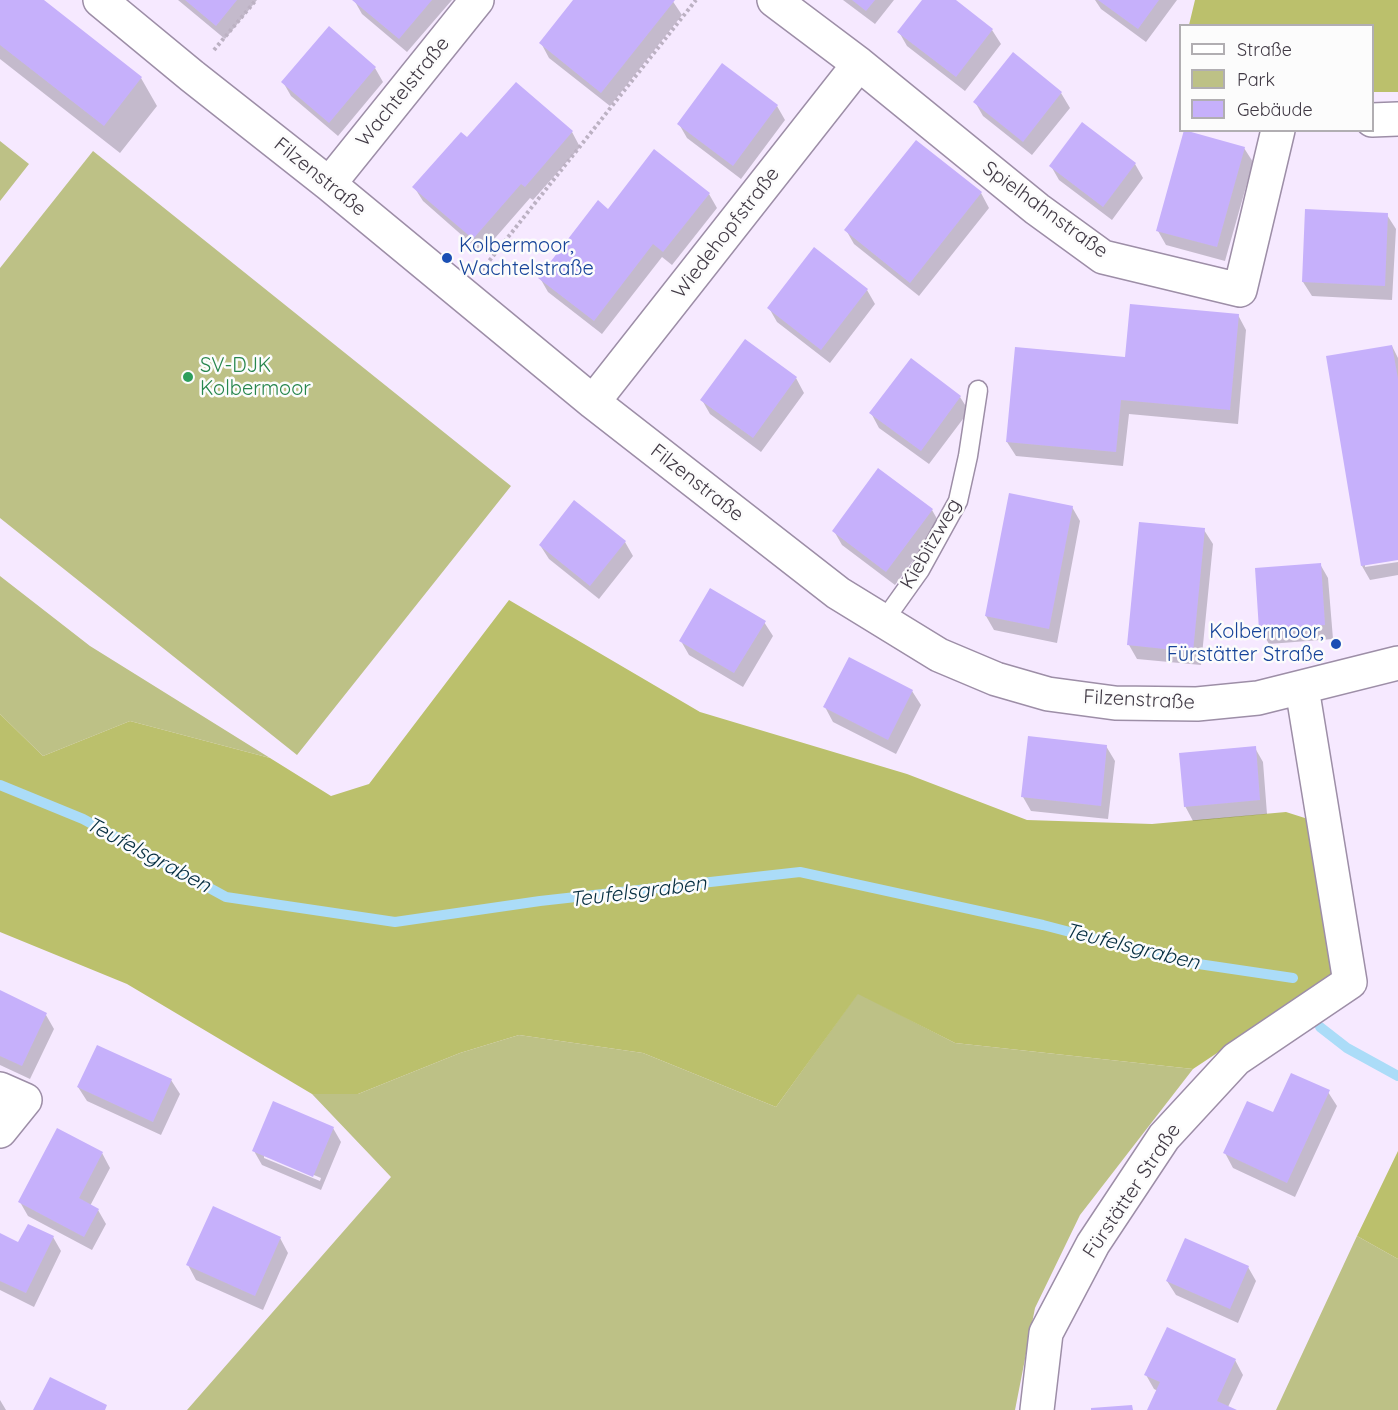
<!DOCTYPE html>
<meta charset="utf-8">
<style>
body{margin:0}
#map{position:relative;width:1398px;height:1410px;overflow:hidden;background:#f6e9ff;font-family:Quicksand,sans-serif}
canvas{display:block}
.legend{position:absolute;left:1179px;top:24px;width:195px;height:108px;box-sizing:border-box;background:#fcfcfc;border:2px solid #b1aeb2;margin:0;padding:8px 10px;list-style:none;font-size:18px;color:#403944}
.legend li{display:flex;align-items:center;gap:12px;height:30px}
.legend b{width:30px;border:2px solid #b1aeb2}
</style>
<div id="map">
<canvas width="1398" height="1410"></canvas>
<ul class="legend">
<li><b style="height:8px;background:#fff"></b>Straße</li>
<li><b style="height:16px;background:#bdc186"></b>Park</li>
<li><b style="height:16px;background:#c6b0fb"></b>Gebäude</li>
</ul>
</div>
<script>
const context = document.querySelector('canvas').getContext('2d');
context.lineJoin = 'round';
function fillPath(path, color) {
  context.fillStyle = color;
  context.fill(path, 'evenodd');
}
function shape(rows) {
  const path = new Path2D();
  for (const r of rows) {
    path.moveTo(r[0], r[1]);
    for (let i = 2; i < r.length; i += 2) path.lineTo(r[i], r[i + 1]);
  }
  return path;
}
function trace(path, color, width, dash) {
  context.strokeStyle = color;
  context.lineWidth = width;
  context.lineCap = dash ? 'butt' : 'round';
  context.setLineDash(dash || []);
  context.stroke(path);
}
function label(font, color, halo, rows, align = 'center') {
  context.font = font + ' Quicksand,sans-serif';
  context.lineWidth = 5;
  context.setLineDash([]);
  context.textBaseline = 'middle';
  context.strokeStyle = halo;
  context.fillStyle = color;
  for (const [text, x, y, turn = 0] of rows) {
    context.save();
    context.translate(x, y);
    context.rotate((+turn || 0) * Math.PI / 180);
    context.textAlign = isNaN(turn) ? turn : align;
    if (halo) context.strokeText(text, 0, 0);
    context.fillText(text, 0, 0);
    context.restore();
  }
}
fillPath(shape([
 [0,141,29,164,0,201],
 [93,151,511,486,297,755,0,518,0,268],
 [0,576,90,646,270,758,130,721,43,756,0,714],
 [858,993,955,1043,1193,1069,1080,1215,1035,1308,1015,1410,187,1410,391,1177,312,1094,358,1094,460,1053,519,1035,643,1053,776,1107],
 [1357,1236,1398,1259,1398,1410,1276,1410]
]), '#bdc186');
fillPath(shape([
 [1195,0,1398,0,1398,92,1373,92,1372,26,1189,25],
 [509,600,700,712,907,774,1027,820,1152,824,1286,812,1308,819,1336,974,1193,1069,955,1043,858,994,776,1107,643,1053,519,1035,460,1053,358,1094,312,1094,127,984,0,932,0,714,43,756,130,721,270,758,331,796,369,784],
 [1398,1151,1398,1259,1357,1236]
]), '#bbc06c');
fillPath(shape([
 [0,0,42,0,141,78,157,106,120,153,0,59],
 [178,0,257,0,225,39],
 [354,0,452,0,407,52,362,14],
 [575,0,672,0,682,15,610,106,549,58,541,43],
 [843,0,894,0,875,24],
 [924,0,953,0,992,30,1001,44,965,91,907,46,899,32],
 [1095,0,1177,0,1146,42,1101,9],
 [1013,54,1061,93,1070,108,1032,155,983,116,975,102],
 [375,68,383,82,338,136,291,96,283,82],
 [516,84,572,132,580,147,533,200,530,198,482,253,423,201,414,187,468,140],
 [777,106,785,120,741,179,687,138,679,124],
 [916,142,981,193,989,208,919,296,854,244,846,230],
 [1244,148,1253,162,1225,261,1166,245,1158,231],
 [1135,164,1143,178,1112,220,1059,180,1051,166],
 [709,194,717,208,672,265,662,257,602,334,548,292,540,278,608,211],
 [1387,215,1396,229,1392,300,1312,296,1303,282],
 [867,290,875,304,830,363,777,322,769,308],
 [1238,315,1246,330,1238,424,1129,414,1123,466,1016,456,1007,442,1126,359],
 [1392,346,1398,358,1398,558,1365,564,1365,567,1398,562,1398,575,1370,580,1362,566],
 [796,378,804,393,761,452,710,414,702,400],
 [960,397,969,411,929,464,879,428,871,413],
 [1010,495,1072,507,1080,521,1057,643,994,630,986,616],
 [575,502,625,542,633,556,599,599,549,559,540,545],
 [932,510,940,524,895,585,842,545,834,531],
 [1204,530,1213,544,1201,665,1137,659,1129,645],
 [1320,564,1328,578,1333,639,1269,644,1261,630],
 [764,622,773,636,743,687,689,655,681,641],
 [912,691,921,705,896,754,833,722,825,707],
 [1106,746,1115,761,1108,819,1031,811,1023,797],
 [1255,748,1263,762,1267,814,1193,821,1185,806],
 [0,992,46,1015,54,1029,30,1079,0,1065],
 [171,1080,180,1094,161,1135,87,1101,78,1087],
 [1328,1092,1337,1106,1295,1197,1233,1168,1225,1153],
 [333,1128,341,1142,321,1190,262,1165,254,1151],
 [264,1154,321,1178,320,1181,264,1158],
 [102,1153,110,1168,90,1206,98,1210,106,1224,92,1250,28,1216,20,1202],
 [0,1235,19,1244,53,1237,61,1251,34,1307,0,1290],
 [280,1238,288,1253,263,1310,196,1280,188,1265],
 [1248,1267,1256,1281,1238,1323,1176,1295,1167,1281],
 [1235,1360,1243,1375,1228,1407,1234,1410,1148,1410,1158,1391,1154,1389,1146,1375],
 [0,1400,6,1410,0,1410]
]), '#0003');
trace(shape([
 [0,785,83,819,226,897,395,922,540,901,800,872,1043,925,1185,962,1293,978],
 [1320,1027,1347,1048,1398,1076]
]), '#abdcf8', 10);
fillPath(shape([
 [0,0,44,0,142,77,104,126,0,45],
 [185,0,237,0,216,26],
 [352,0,432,0,399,39],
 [573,0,675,0,601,93,539,43],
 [852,0,875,0,866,11],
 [922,0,956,0,993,29,956,77,897,32],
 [1098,0,1159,0,1138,29],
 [329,26,376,67,329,123,281,82],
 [1013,52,1062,92,1023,142,973,102],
 [722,63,778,105,733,166,677,124],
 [516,82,573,131,525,187,521,184,473,239,412,187,461,132,467,137],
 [1082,122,1136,163,1103,207,1049,166],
 [1184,130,1245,147,1217,247,1156,231],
 [916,140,982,192,910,283,844,230],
 [654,149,710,193,663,252,653,244,594,321,538,278,598,200,608,209],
 [1305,209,1388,213,1385,286,1302,282],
 [814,247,868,289,821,350,767,308],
 [1130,304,1239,314,1230,410,1121,400,1116,452,1006,442,1015,347,1125,357],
 [745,339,797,377,753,438,700,400],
 [1392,345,1398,379,1398,560,1361,566,1326,356],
 [911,358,961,396,921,451,869,413],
 [878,468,933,509,886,572,832,531],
 [1009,493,1073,506,1049,629,985,616],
 [574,500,626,541,590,586,539,545],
 [1139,522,1205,528,1193,652,1127,645],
 [1321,563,1325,625,1259,630,1255,568],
 [710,588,766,621,734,673,679,641],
 [849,657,913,690,888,740,823,707],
 [1028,736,1107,745,1101,806,1021,797],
 [1256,746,1260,800,1184,807,1179,753],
 [0,990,47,1013,22,1066,0,1056],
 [97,1045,172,1079,153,1122,77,1087],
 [1291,1073,1330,1090,1287,1183,1223,1153,1247,1101,1273,1112],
 [273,1101,334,1127,313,1177,252,1151],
 [57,1128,103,1152,79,1198,99,1209,84,1237,18,1202],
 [213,1206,281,1237,255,1296,186,1265],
 [28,1224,54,1236,26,1293,0,1281,0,1233,18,1242],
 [1185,1238,1249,1266,1230,1309,1166,1281],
 [1167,1327,1236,1359,1217,1401,1237,1410,1147,1410,1160,1382,1144,1375],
 [50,1377,107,1405,105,1410,33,1410],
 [1132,1405,1133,1410,1091,1410,1091,1408]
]), '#c6b0fb');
const lane = shape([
 [883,622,920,570,958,501,968,456,978,390]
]);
const street = shape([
 [100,0,192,76,329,184,593,402,838,593,939,655,996,679,1048,694,1115,703,1197,704,1258,698,1398,663],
 [774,0,859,64,1037,209,1103,257,1240,290,1278,130],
 [1372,120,1398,119],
 [329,184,477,0],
 [593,402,859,64],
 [0,1089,25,1100,0,1131],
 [1037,1410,1046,1333,1093,1244,1164,1137,1236,1059,1350,982,1302,688]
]);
trace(lane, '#9d8ea7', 21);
trace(street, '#9d8ea7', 36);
trace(shape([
 [214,50,256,0],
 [482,270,696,0]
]), '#bcb1c3', 4, [3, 3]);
trace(lane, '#fff', 18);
trace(street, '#fff', 33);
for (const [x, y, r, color] of [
 [447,258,6,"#1a4fb4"],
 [188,377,6,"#2e9e5b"],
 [1336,644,6,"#1a4fb4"]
]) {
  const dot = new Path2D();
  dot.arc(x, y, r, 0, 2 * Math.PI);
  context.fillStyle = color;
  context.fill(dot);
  trace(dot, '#fcfcfc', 2);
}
label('20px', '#403944', '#fcfcfc', [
 ["Wachtelstraße",403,92,-51],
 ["Filzenstraße",320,177,39],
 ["Spielhahnstraße",1045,210,36],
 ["Wiedehopfstraße",726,233,-52],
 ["Filzenstraße",697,483,38],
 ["Kiebitzweg",931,544,-60],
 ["Filzenstraße",1139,700,3],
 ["Fürstätter Straße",1132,1191,-56]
]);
label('20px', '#164399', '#fcfcfc', [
 ["Kolbermoor,",459,246],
 ["Wachtelstraße",459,269],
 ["Kolbermoor,",1324,632,"right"],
 ["Fürstätter Straße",1324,655,"right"]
], 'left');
label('20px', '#27864d', '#fcfcfc', [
 ["SV-DJK",200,366],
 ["Kolbermoor",200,389]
], 'left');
label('italic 21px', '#052e41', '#fcfcfc', [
 ["Teufelsgraben",148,855,28],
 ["Teufelsgraben",638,892,-7],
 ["Teufelsgraben",1132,947,14]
]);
</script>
